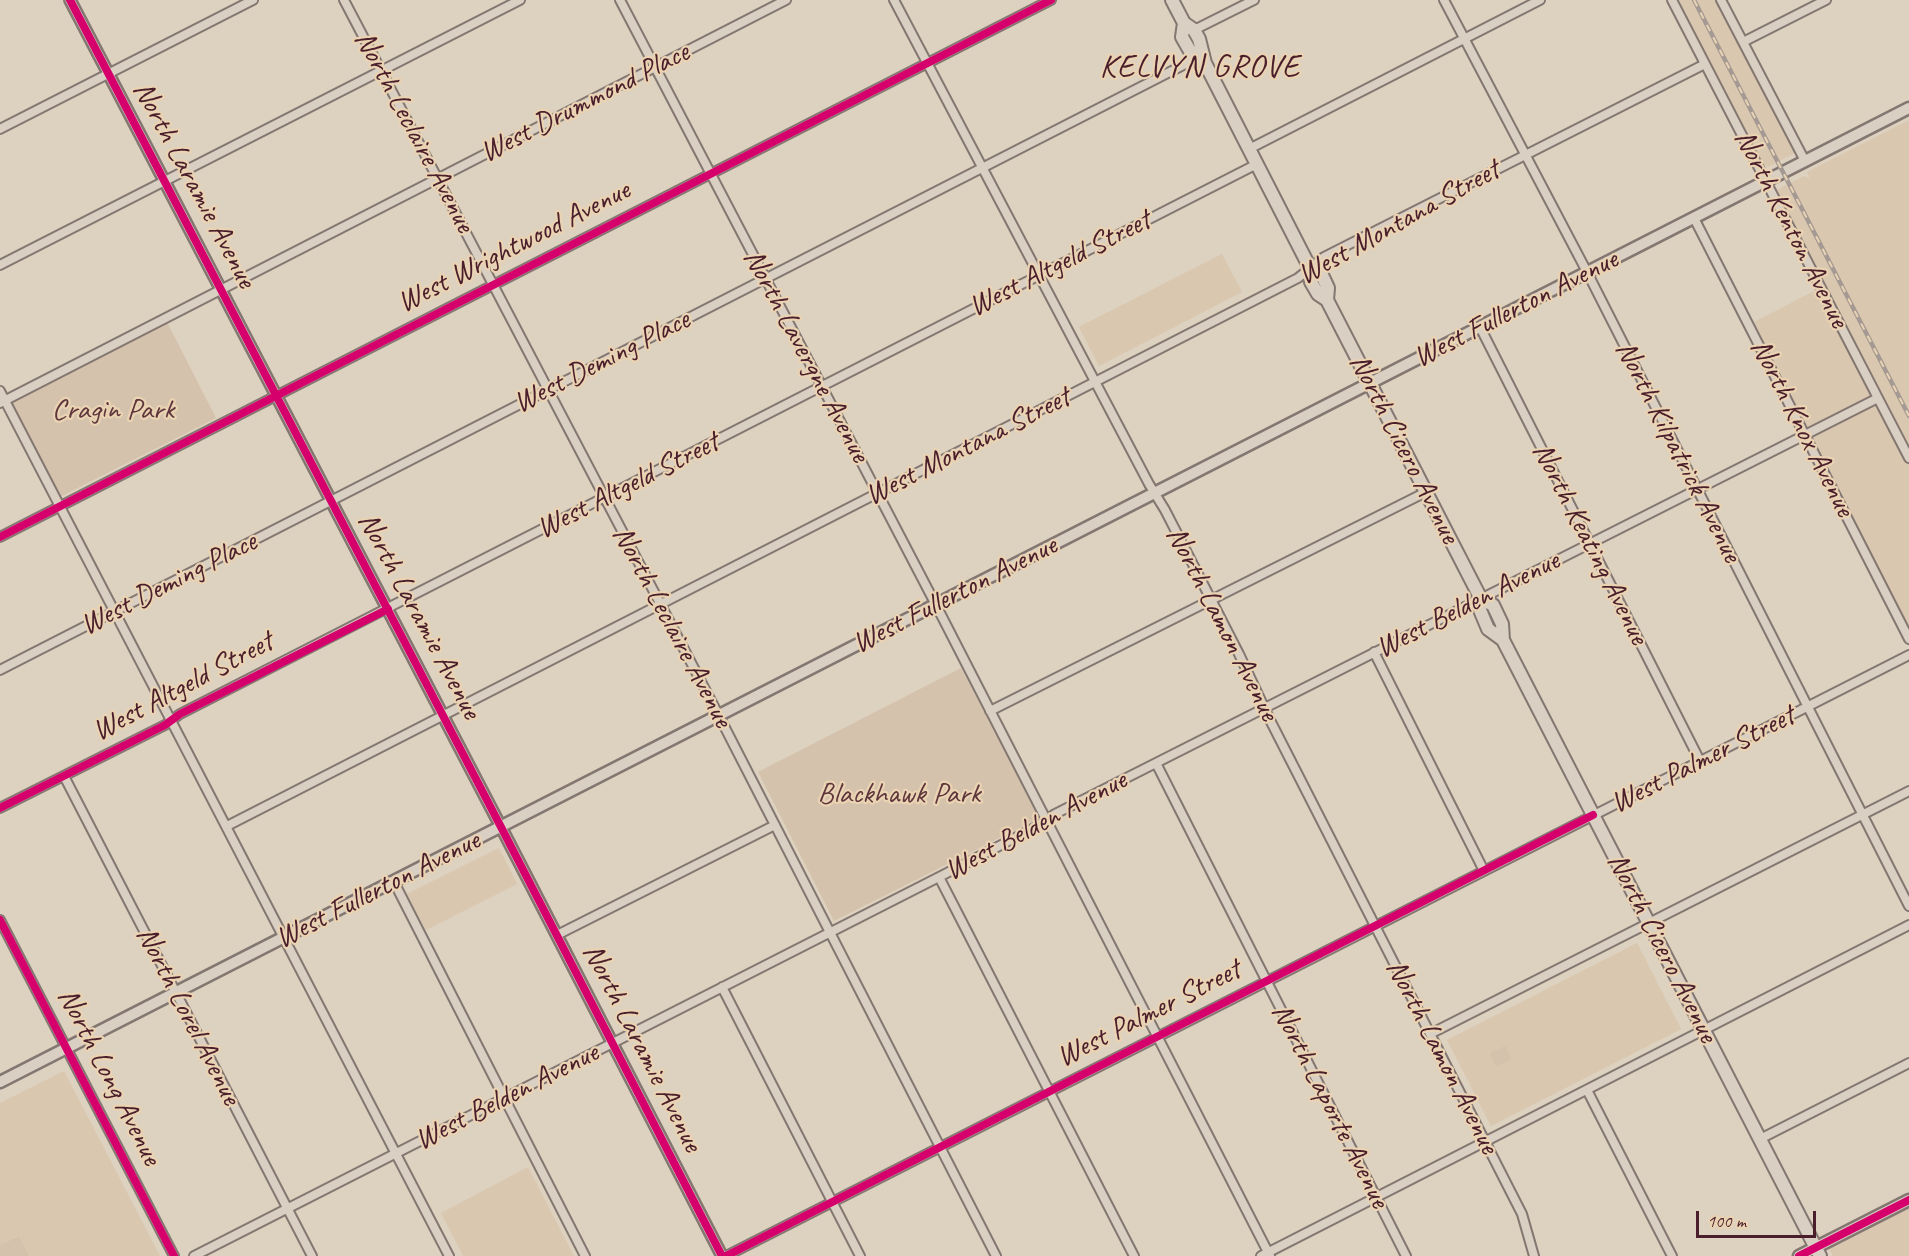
<!DOCTYPE html>
<style>
body{margin:0}
#map{position:relative;width:1909px;height:1256px;overflow:hidden;background:#ddd1bf;font-family:Caveat,sans-serif}
canvas{display:block}
.scale{position:absolute;left:1696px;top:1211px;width:120px;height:27px;box-sizing:border-box;border:3px solid #4a1f2b;border-top:0;padding-left:8px;font-size:18px;line-height:21px;white-space:nowrap;color:#4a1f2b;-webkit-text-stroke:4px #ead3b2;paint-order:stroke}
</style>
<div id="map">
<canvas width="1909" height="1256"></canvas>
<div class="scale">100 m</div>
</div>
<script>
const context = document.querySelector('canvas').getContext('2d');
context.lineJoin = 'round';
function fillPath(path, color) {
  context.fillStyle = color;
  context.fill(path, 'evenodd');
}
function shape(rows) {
  const path = new Path2D();
  for (const r of rows) {
    path.moveTo(r[0], r[1]);
    for (let i = 2; i < r.length; i += 2) path.lineTo(r[i], r[i + 1]);
  }
  return path;
}
function trace(path, color, width, dash) {
  context.strokeStyle = color;
  context.lineWidth = width;
  context.lineCap = dash ? 'butt' : 'round';
  context.setLineDash(dash || []);
  context.stroke(path);
}
function label(font, color, halo, rows, align = 'center') {
  context.font = font + ' Caveat,sans-serif';
  context.lineWidth = 4.5;
  context.setLineDash([]);
  context.textBaseline = 'middle';
  context.strokeStyle = halo;
  context.fillStyle = color;
  for (const [text, x, y, turn = 0] of rows) {
    context.save();
    context.translate(x, y);
    context.rotate((+turn || 0) * Math.PI / 180);
    context.textAlign = isNaN(turn) ? turn : align;
    if (halo) context.strokeText(text, 0, 0);
    context.fillText(text, 0, 0);
    context.restore();
  }
}
fillPath(shape([
 [1675,0,1717,0,1797,152,1768,167,1761,163],
 [1909,120,1909,629,1754,322,1824,286,1775,191,1804,176,1810,179,1807,172],
 [1222,254,1242,292,1099,366,1079,327],
 [499,848,517,884,426,930,407,894],
 [1637,943,1681,1029,1491,1126,1447,1040],
 [64,1071,160,1256,29,1256,18,1236,0,1245,0,1103],
 [528,1167,574,1256,463,1256,441,1213],
 [1909,1207,1909,1256,1833,1256,1829,1248]
]), '#d9c7af');
fillPath(shape([
 [167,322,216,418,60,497,11,402],
 [961,668,1039,818,834,921,758,772],
 [1505,1046,1511,1059,1496,1067,1490,1053],
 [19,1236,29,1256,0,1256,0,1245]
]), '#d5c2ac');
const minor = shape([
 [344,0,719,716,996,1256],
 [620,0,936,605,1270,1256],
 [894,0,1149,484,1165,510,1239,654,1270,720,1522,1214,1534,1256],
 [1444,0,1587,272,1909,906],
 [1672,0,1909,458],
 [1721,0,1805,161],
 [1194,30,1254,0],
 [1743,42,1826,0],
 [0,129,253,0],
 [1249,149,1540,0],
 [1694,218,1909,639],
 [0,265,520,0],
 [1480,327,1700,761],
 [0,391,449,1256],
 [0,403,786,0],
 [0,537,1051,0],
 [1374,652,1484,871],
 [0,670,1201,56],
 [990,711,1426,492],
 [1156,763,1406,1256],
 [64,776,312,1256],
 [0,808,165,725,180,714,1257,164],
 [227,826,1298,278,1324,257,1705,64],
 [939,877,1134,1256],
 [394,882,585,1256],
 [0,920,174,1256],
 [557,935,775,825],
 [722,987,860,1256],
 [1430,1034,1909,791],
 [1587,1090,1672,1256],
 [1760,1139,1909,1063],
 [194,1256,939,877,1038,826,1055,814,1878,398],
 [726,1256,1909,655],
 [1261,1256,1909,925]
]);
const tertiary = shape([
 [70,0,501,827,722,1256]
]);
const secondary = shape([
 [0,1082,1909,108],
 [1799,1256,1909,1200]
]);
const primary = shape([
 [1172,0,1184,23,1194,30,1199,39,1205,63,1310,268,1311,282,1318,294,1327,300,1481,599,1493,605,1502,624,1503,640],
 [1184,23,1182,37,1190,51,1205,63],
 [1310,268,1321,273,1328,288,1327,300],
 [1481,599,1480,610,1488,629,1503,640,1820,1256]
]);
trace(minor, '#847771', 12);
trace(tertiary, '#847771', 14);
trace(secondary, '#847771', 15);
trace(primary, '#847771', 16);
trace(minor, '#d9d0c3', 8);
trace(tertiary, '#d9d0c3', 9);
trace(secondary, '#d9d0c3', 10);
trace(primary, '#d9d0c3', 12);
const rail = shape([
 [1694,0,1909,416]
]);
trace(rail, '#a59a93', 4.5);
trace(rail, '#ead3b2', 2, [7]);
trace(shape([
 [70,0,501,827,722,1256],
 [0,537,1051,0],
 [0,808,165,725,180,714,388,609],
 [0,920,174,1256],
 [726,1256,1593,815],
 [1799,1256,1909,1200]
]), '#d6006c', 8);
label('30px', '#4a1f2b', '#ead3b2', [
 ["West Drummond Place",585,103,-27],
 ["North Leclaire Avenue",414,132,62],
 ["North Laramie Avenue",194,185,62],
 ["West Montana Street",1399,223,-29],
 ["North Kenton Avenue",1791,229,63],
 ["West Wrightwood Avenue",514,247,-27],
 ["West Altgeld Street",1060,264,-27],
 ["West Fullerton Avenue",1516,309,-27],
 ["North Lavergne Avenue",806,356,62],
 ["West Deming Place",602,362,-27],
 ["North Knox Avenue",1802,428,63],
 ["West Montana Street",968,447,-27],
 ["North Cicero Avenue",1404,449,63],
 ["North Kilpatrick Avenue",1678,452,63],
 ["West Altgeld Street",628,486,-27],
 ["North Keating Avenue",1590,544,63],
 ["West Deming Place",169,584,-27],
 ["West Fullerton Avenue",955,595,-27],
 ["West Belden Avenue",1468,605,-27],
 ["North Laramie Avenue",419,616,62],
 ["North Lamon Avenue",1222,624,63],
 ["North Leclaire Avenue",672,627,62],
 ["West Altgeld Street",183,687,-28],
 ["West Palmer Street",1703,760,-27],
 ["West Belden Avenue",1036,826,-28],
 ["West Fullerton Avenue",378,890,-27],
 ["North Cicero Avenue",1662,948,63],
 ["West Palmer Street",1149,1014,-27],
 ["North Lorel Avenue",188,1016,63],
 ["North Laramie Avenue",642,1048,63],
 ["North Lamon Avenue",1442,1057,63],
 ["North Long Avenue",109,1077,63],
 ["West Belden Avenue",507,1097,-27],
 ["North Laporte Avenue",1330,1106,63]
]);
label('30px', '#5e363c', '#ead3b2', [
 ["Cragin Park",113,410],
 ["Blackhawk Park",899,794]
]);
context.letterSpacing = '1.5px';
label('32px', '#4a1f2b', '#ead3b2', [
 ["KELVYN GROVE",1200,68]
]);
context.letterSpacing = '0px';
</script>
